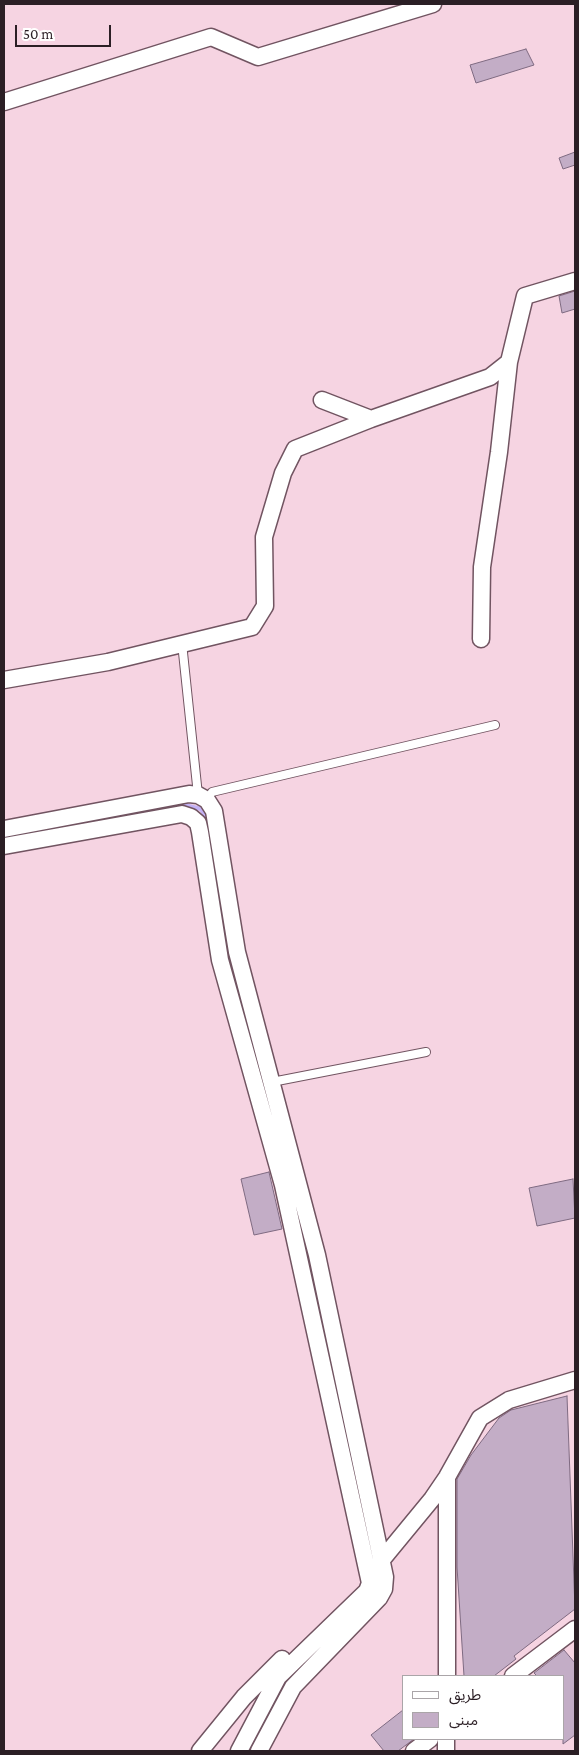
<!DOCTYPE html>
<meta charset="utf-8">
<style>
body{margin:0}
#map{position:relative;width:579px;height:1755px;overflow:hidden;background:#f6d4e2;font-family:"Crimson Pro","Noto Sans Arabic",serif}
canvas{display:block}
.frame{position:absolute;inset:0;border:5px solid #2b1f25;pointer-events:none}
.legend{position:absolute;left:402px;top:1675px;width:162px;height:65px;box-sizing:border-box;background:#fff;border:1px solid #aaa5a8;margin:0;padding:6px 9px;list-style:none;font-size:15px;color:#2b1f25}
.legend li{display:flex;align-items:center;gap:10px;height:25px}
.legend b{width:25px;border:1px solid #aaa5a8}
.scale{position:absolute;left:15px;top:25px;width:96px;height:22px;box-sizing:border-box;border:2px solid #2b1f25;border-top:0;padding-left:6px;font-size:15px;line-height:18px;white-space:nowrap;color:#2b1f25;-webkit-text-stroke:4px #fff;paint-order:stroke}
</style>
<div id="map">
<canvas width="579" height="1755"></canvas>
<div class="frame"></div>
<ul class="legend">
<li><b style="height:6px;background:#fff"></b>طريق</li>
<li><b style="height:14px;background:#c3adc6"></b>مبنى</li>
</ul>
<div class="scale">50 m</div>
</div>
<script>
const context = document.querySelector('canvas').getContext('2d');
context.lineJoin = 'round';
function shape(rows) {
  const path = new Path2D();
  for (const r of rows) {
    path.moveTo(r[0], r[1]);
    for (let i = 2; i < r.length; i += 2) path.lineTo(r[i], r[i + 1]);
  }
  return path;
}
function trace(path, color, width, dash) {
  context.strokeStyle = color;
  context.lineWidth = width;
  context.lineCap = dash ? 'butt' : 'round';
  context.setLineDash(dash || []);
  context.stroke(path);
}
function fillPath(path, color) {
  context.fillStyle = color;
  context.fill(path, 'evenodd');
}
trace(shape([
 [4,837,185,805,201,809,206,817,228,950,243,1007],
 [298,1215,313,1284],
 [248,1751,287,1678]
]), '#c3b1f5', 4);
const building = shape([
 [526,49,534,65,476,83,470,65,526,49],
 [575,152,575,165,563,169,559,158,575,152],
 [575,291,575,309,562,313,559,296,575,291],
 [269,1172,282,1229,254,1235,241,1179,269,1172],
 [573,1179,575,1218,537,1226,529,1188,573,1179],
 [567,1396,575,1609,514,1656,516,1659,494,1676,464,1676,457,1567,457,1479,471,1455,499,1418,511,1410,567,1396],
 [564,1650,575,1663,575,1735,563,1744,563,1676,537,1676,534,1673,564,1650],
 [403,1710,403,1739,414,1739,398,1751,384,1751,371,1735,403,1710]
]);
fillPath(building, '#c3adc6');
trace(building, '#7e6a81', 1);
const lane = shape([
 [182,643,198,795],
 [207,800,212,792,495,725],
 [272,1082,426,1052]
]);
const street = shape([
 [4,102,211,37,258,57,433,4],
 [322,400,371,419,490,377,509,362],
 [481,639,482,567,499,452,509,362,525,296,575,281],
 [4,680,108,662,252,627,265,606,264,537,283,473,295,449,371,419],
 [4,829,189,794,198,795,207,800,214,811,237,952,317,1255,385,1577,384,1589,379,1598,293,1687,259,1751],
 [4,846,182,814,191,817,198,823,200,832,220,960,283,1185,370,1583,367,1591,278,1677,239,1751],
 [376,1567,432,1499,447,1477,480,1418,509,1400,575,1380],
 [447,1676,447,1477],
 [513,1676,575,1629],
 [200,1751,244,1697,282,1659],
 [414,1751,430,1739],
 [446,1751,446,1739]
]);
trace(lane, '#715461', 10);
trace(street, '#715461', 19);
trace(lane, '#fff', 8);
trace(street, '#fff', 16);
</script>
